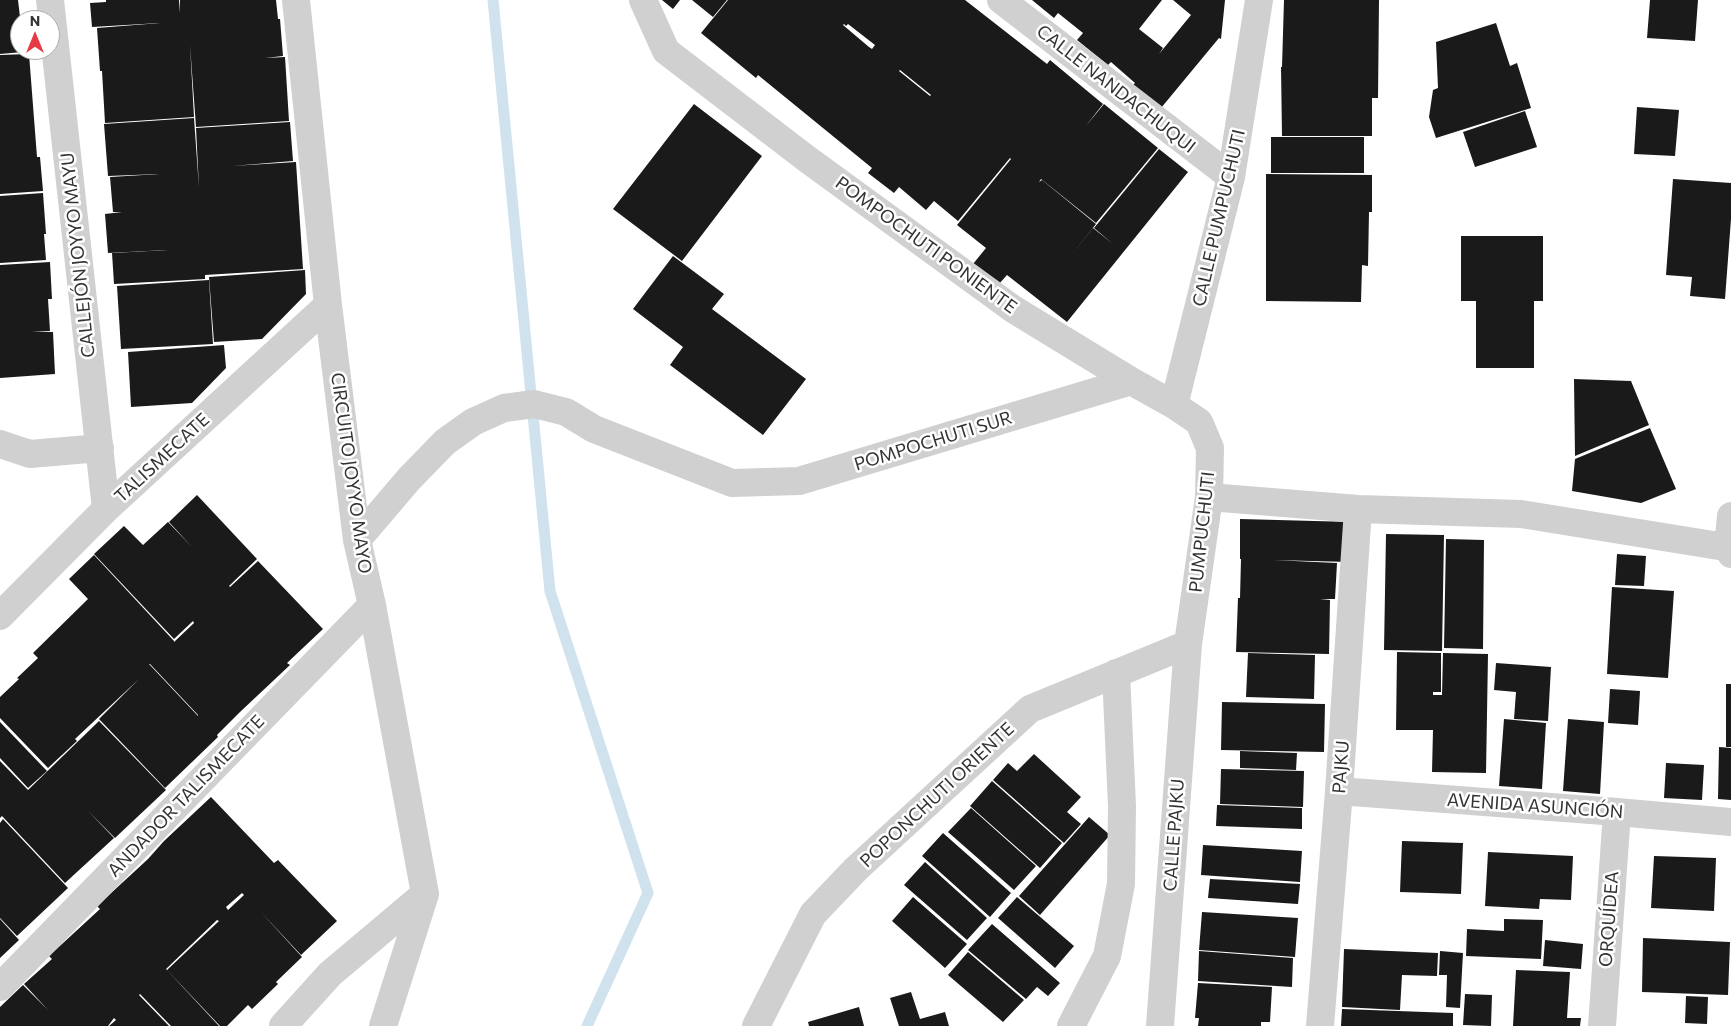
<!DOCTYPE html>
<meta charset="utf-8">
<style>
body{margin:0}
#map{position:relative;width:1731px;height:1026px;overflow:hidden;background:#fff;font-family:Commissioner,sans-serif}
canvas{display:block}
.north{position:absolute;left:10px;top:10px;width:50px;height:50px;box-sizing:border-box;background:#fff;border:1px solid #adadad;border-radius:50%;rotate:0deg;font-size:14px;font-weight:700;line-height:20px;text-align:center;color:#333}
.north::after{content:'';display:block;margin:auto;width:18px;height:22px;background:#e63946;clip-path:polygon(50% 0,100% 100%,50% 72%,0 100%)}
</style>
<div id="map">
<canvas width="1731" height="1026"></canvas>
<div class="north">N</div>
</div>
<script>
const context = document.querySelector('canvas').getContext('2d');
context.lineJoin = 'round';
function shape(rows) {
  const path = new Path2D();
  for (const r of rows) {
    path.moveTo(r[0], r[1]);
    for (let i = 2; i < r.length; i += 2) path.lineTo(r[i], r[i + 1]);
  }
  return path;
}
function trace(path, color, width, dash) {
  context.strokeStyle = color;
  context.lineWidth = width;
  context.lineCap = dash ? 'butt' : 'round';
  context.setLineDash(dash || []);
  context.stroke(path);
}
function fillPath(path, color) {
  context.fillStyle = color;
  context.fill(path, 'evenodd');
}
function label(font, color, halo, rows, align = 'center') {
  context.font = font + ' Commissioner,sans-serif';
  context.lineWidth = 5;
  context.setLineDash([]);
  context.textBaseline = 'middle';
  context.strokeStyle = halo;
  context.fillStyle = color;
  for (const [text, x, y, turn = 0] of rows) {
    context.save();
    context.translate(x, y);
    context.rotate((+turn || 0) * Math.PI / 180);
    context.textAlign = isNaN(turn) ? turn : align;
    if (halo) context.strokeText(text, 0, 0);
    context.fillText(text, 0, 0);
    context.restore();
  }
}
trace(shape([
 [493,0,550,591,648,893,587,1026]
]), '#cfe2ee', 11);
fillPath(shape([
 [0,0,18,0,20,17,28,16,29,20,20,20,20,50,34,50,34,51,0,54],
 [106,0,179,0,180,13,180,0,276,0,278,19,280,19,283,56,265,58,285,57,289,121,196,127,190,45,194,117,105,123,102,71,100,71,97,28,160,23,92,27,90,3,106,2],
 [662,0,680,0,673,9],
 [692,0,727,0,713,17],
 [728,0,965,0,1047,64,1050,60,1074,80,1044,116,1074,80,1103,104,1085,127,1104,104,1158,148,1096,223,1041,179,1039,182,1042,180,1096,224,1066,262,1093,228,1113,244,1094,228,1159,149,1188,172,1067,322,1007,275,999,284,973,264,986,248,957,225,1011,159,1010,158,958,221,934,201,926,210,899,187,894,193,868,173,872,168,758,75,756,78,701,33],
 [844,24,846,26,848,24,875,45,872,49,869,47,843,25],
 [900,70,931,95,930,96,899,71],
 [1032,0,1162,0,1139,29,1163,48,1159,54,1191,15,1173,0,1225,0,1221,39,1219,38,1161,108,1133,85,1135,83,1111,62,1108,65,1077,40,1083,33,1058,13,1054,18],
 [1284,0,1379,0,1378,98,1372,98,1372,136,1282,136,1281,67,1282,67],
 [1650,0,1698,0,1695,41,1647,38],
 [1496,23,1510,66,1517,63,1531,108,1436,138,1429,117,1433,90,1438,88,1436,42],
 [29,54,37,157,40,157,43,191,0,194,0,55],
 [694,104,762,156,682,261,613,209],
 [1637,107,1679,110,1675,156,1634,154],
 [1525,111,1537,147,1475,167,1463,132],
 [194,118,199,188,196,128,290,122,293,161,232,166,296,162,303,269,205,275,205,279,114,284,112,253,168,250,108,253,105,214,122,212,113,212,110,177,160,174,108,176,104,124],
 [1271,137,1364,137,1364,173,1271,173],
 [1266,174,1372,175,1372,212,1369,212,1368,266,1362,265,1361,302,1266,301],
 [1673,179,1731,183,1731,219,1725,299,1690,296,1692,277,1666,275],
 [43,193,46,234,44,234,46,260,0,263,0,196],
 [1461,236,1543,236,1543,301,1534,301,1534,368,1476,368,1476,301,1461,301],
 [673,256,724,294,712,309,806,379,763,435,670,365,683,347,633,309],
 [50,262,52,299,48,299,50,331,32,332,53,332,55,374,0,378,0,265],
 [305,270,306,294,262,339,214,342,209,277],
 [209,280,213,344,121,349,117,286],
 [224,345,226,368,192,403,131,407,128,352],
 [1574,379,1631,381,1649,425,1575,456],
 [1650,428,1676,489,1641,503,1572,491,1575,459],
 [197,495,257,559,229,586,230,587,258,561,323,629,287,663,290,665,240,712,217,735,218,737,165,788,99,719,139,679,75,739,77,741,48,768,0,718,0,697,19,679,17,678,38,658,33,653,88,599,69,579,94,555,174,641,174,642,194,623,193,621,174,639,94,554,124,526,143,545,168,522,192,547,169,522],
 [149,664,150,664,198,715,198,716],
 [1240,519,1352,522,1350,562,1273,560,1337,563,1335,599,1320,599,1330,600,1329,654,1236,652,1238,598,1240,598,1241,559,1240,559],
 [1386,534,1444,535,1442,651,1384,650],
 [1446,539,1484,540,1483,649,1444,648],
 [1617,554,1646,556,1644,586,1615,585],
 [1612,587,1674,591,1668,678,1607,674],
 [1397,652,1441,653,1441,692,1433,692,1433,695,1442,695,1443,653,1488,654,1486,773,1432,772,1433,730,1396,730],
 [1248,653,1315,655,1314,699,1246,697],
 [1496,663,1551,667,1548,721,1514,719,1516,692,1494,690],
 [1726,684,1731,684,1731,747,1726,747],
 [1610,689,1640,691,1638,725,1608,723],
 [1222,702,1325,704,1324,752,1221,750],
 [1504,719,1546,723,1542,789,1499,786],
 [1568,719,1604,722,1600,794,1563,791],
 [99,721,166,790,115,838,88,811,114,838,65,883,2,816,0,818,0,761,28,790],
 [0,722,47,771,28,788,0,758],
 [1719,747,1731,748,1731,800,1718,799],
 [1240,751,1297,753,1296,770,1240,768],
 [1034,754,1081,797,1067,812,1081,824,1064,843,993,780,1008,763,1017,771],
 [1666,763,1704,765,1702,800,1664,798],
 [1221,769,1304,771,1303,807,1220,804],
 [992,781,1062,843,1040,868,970,806],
 [211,797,274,863,278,860,337,921,301,955,260,911,302,957,276,982,278,984,252,1009,248,1005,227,1026,220,1026,167,970,219,921,217,920,166,969,219,1026,171,1026,140,994,139,995,169,1026,109,1026,116,1020,114,1018,108,1026,0,1026,0,1007,23,985,48,1010,24,984,52,959,49,956,100,909,97,906,148,859,164,841],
 [242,893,244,895,228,910,226,907],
 [1217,805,1302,808,1302,829,1216,826],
 [971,808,1036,866,1014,890,948,832],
 [1089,817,1110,835,1040,915,1019,896],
 [3,819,68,888,17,936,0,918,0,823],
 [943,833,1011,893,990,917,922,856],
 [1402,841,1463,843,1461,894,1400,892],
 [1203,845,1302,851,1300,882,1201,875],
 [1488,852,1573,856,1571,900,1540,899,1539,909,1485,906],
 [1654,856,1716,858,1714,911,1651,908],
 [925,862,987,918,967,940,904,885],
 [1210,879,1300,884,1298,904,1208,898],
 [913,897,967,944,945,968,892,921],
 [1017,897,1074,946,1055,968,998,918],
 [1202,912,1298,918,1295,957,1199,950],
 [0,919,19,940,0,958],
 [1504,919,1543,920,1541,959,1466,956,1467,929,1504,931],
 [992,924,1060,983,1048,996,1037,987,1026,999,968,950],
 [1643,938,1730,942,1728,995,1642,992],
 [1545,940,1583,944,1581,969,1543,966],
 [1344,949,1438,953,1437,976,1402,975,1400,1010,1342,1007],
 [1199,951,1293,958,1292,987,1198,981],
 [1440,951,1463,953,1460,1008,1446,1007,1447,975,1439,975],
 [968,952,1024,1000,1003,1022,948,975],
 [1516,970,1570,972,1567,1018,1581,1018,1580,1026,1513,1026],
 [1198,983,1272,987,1270,1022,1261,1022,1261,1026,1198,1026,1199,1018,1195,1018],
 [911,992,920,1019,945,1012,949,1026,899,1026,890,998],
 [1465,994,1492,995,1491,1026,1463,1025],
 [1686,996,1708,997,1707,1024,1685,1023],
 [859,1007,864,1026,809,1026,808,1022],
 [1342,1009,1453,1013,1453,1026,1341,1026]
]), '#1a1a1a');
trace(shape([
 [50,0,106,509],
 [296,0,328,305,357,540,372,605,425,894,383,1026],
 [643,0,666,51,807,159,1013,309,1131,381,1174,405,1199,422,1210,448,1209,497,1188,644,1160,1026],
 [1001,0,1231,177],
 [1174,405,1231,177,1259,0],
 [0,444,30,454,100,448],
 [1209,497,1358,509,1521,514,1731,548],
 [1731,516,1728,548,1731,554],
 [357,540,409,479,445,442,473,422,504,408,534,404,566,412,594,429,732,483,799,481,1131,381],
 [0,616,106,509,328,305],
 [1339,791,1617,812,1731,822],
 [0,987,372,605],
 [283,1026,330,974,425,894],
 [756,1026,813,914,856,869,1030,709,1188,644],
 [1071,1026,1107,956,1121,884,1122,806,1116,673],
 [1320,1026,1339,791,1358,509],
 [1602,1026,1617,812]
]), '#d0d0d0', 28);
label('18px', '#333', '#fff', [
 ["CALLE NANDACHUQUI",1116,89,38],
 ["CALLE PUMPUCHUTI",1219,218,-77],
 ["POMPOCHUTI PONIENTE",926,245,36],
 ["CALLEJÓN JOYYO MAYU",78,255,-96],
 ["POMPOCHUTI SUR",933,441,-17],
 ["TALISMECATE",162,458,-43],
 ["CIRCUITO JOYYO MAYO",351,473,82],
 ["PUMPUCHUTI",1202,532,-84],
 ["PAJKU",1341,767,-86],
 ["POPONCHUTI ORIENTE",937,795,-43],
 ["ANDADOR TALISMECATE",186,796,-46],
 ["AVENIDA ASUNCIÓN",1535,806,4],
 ["CALLE PAJKU",1174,835,-86],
 ["ORQUÍDEA",1609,919,-86]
]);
</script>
